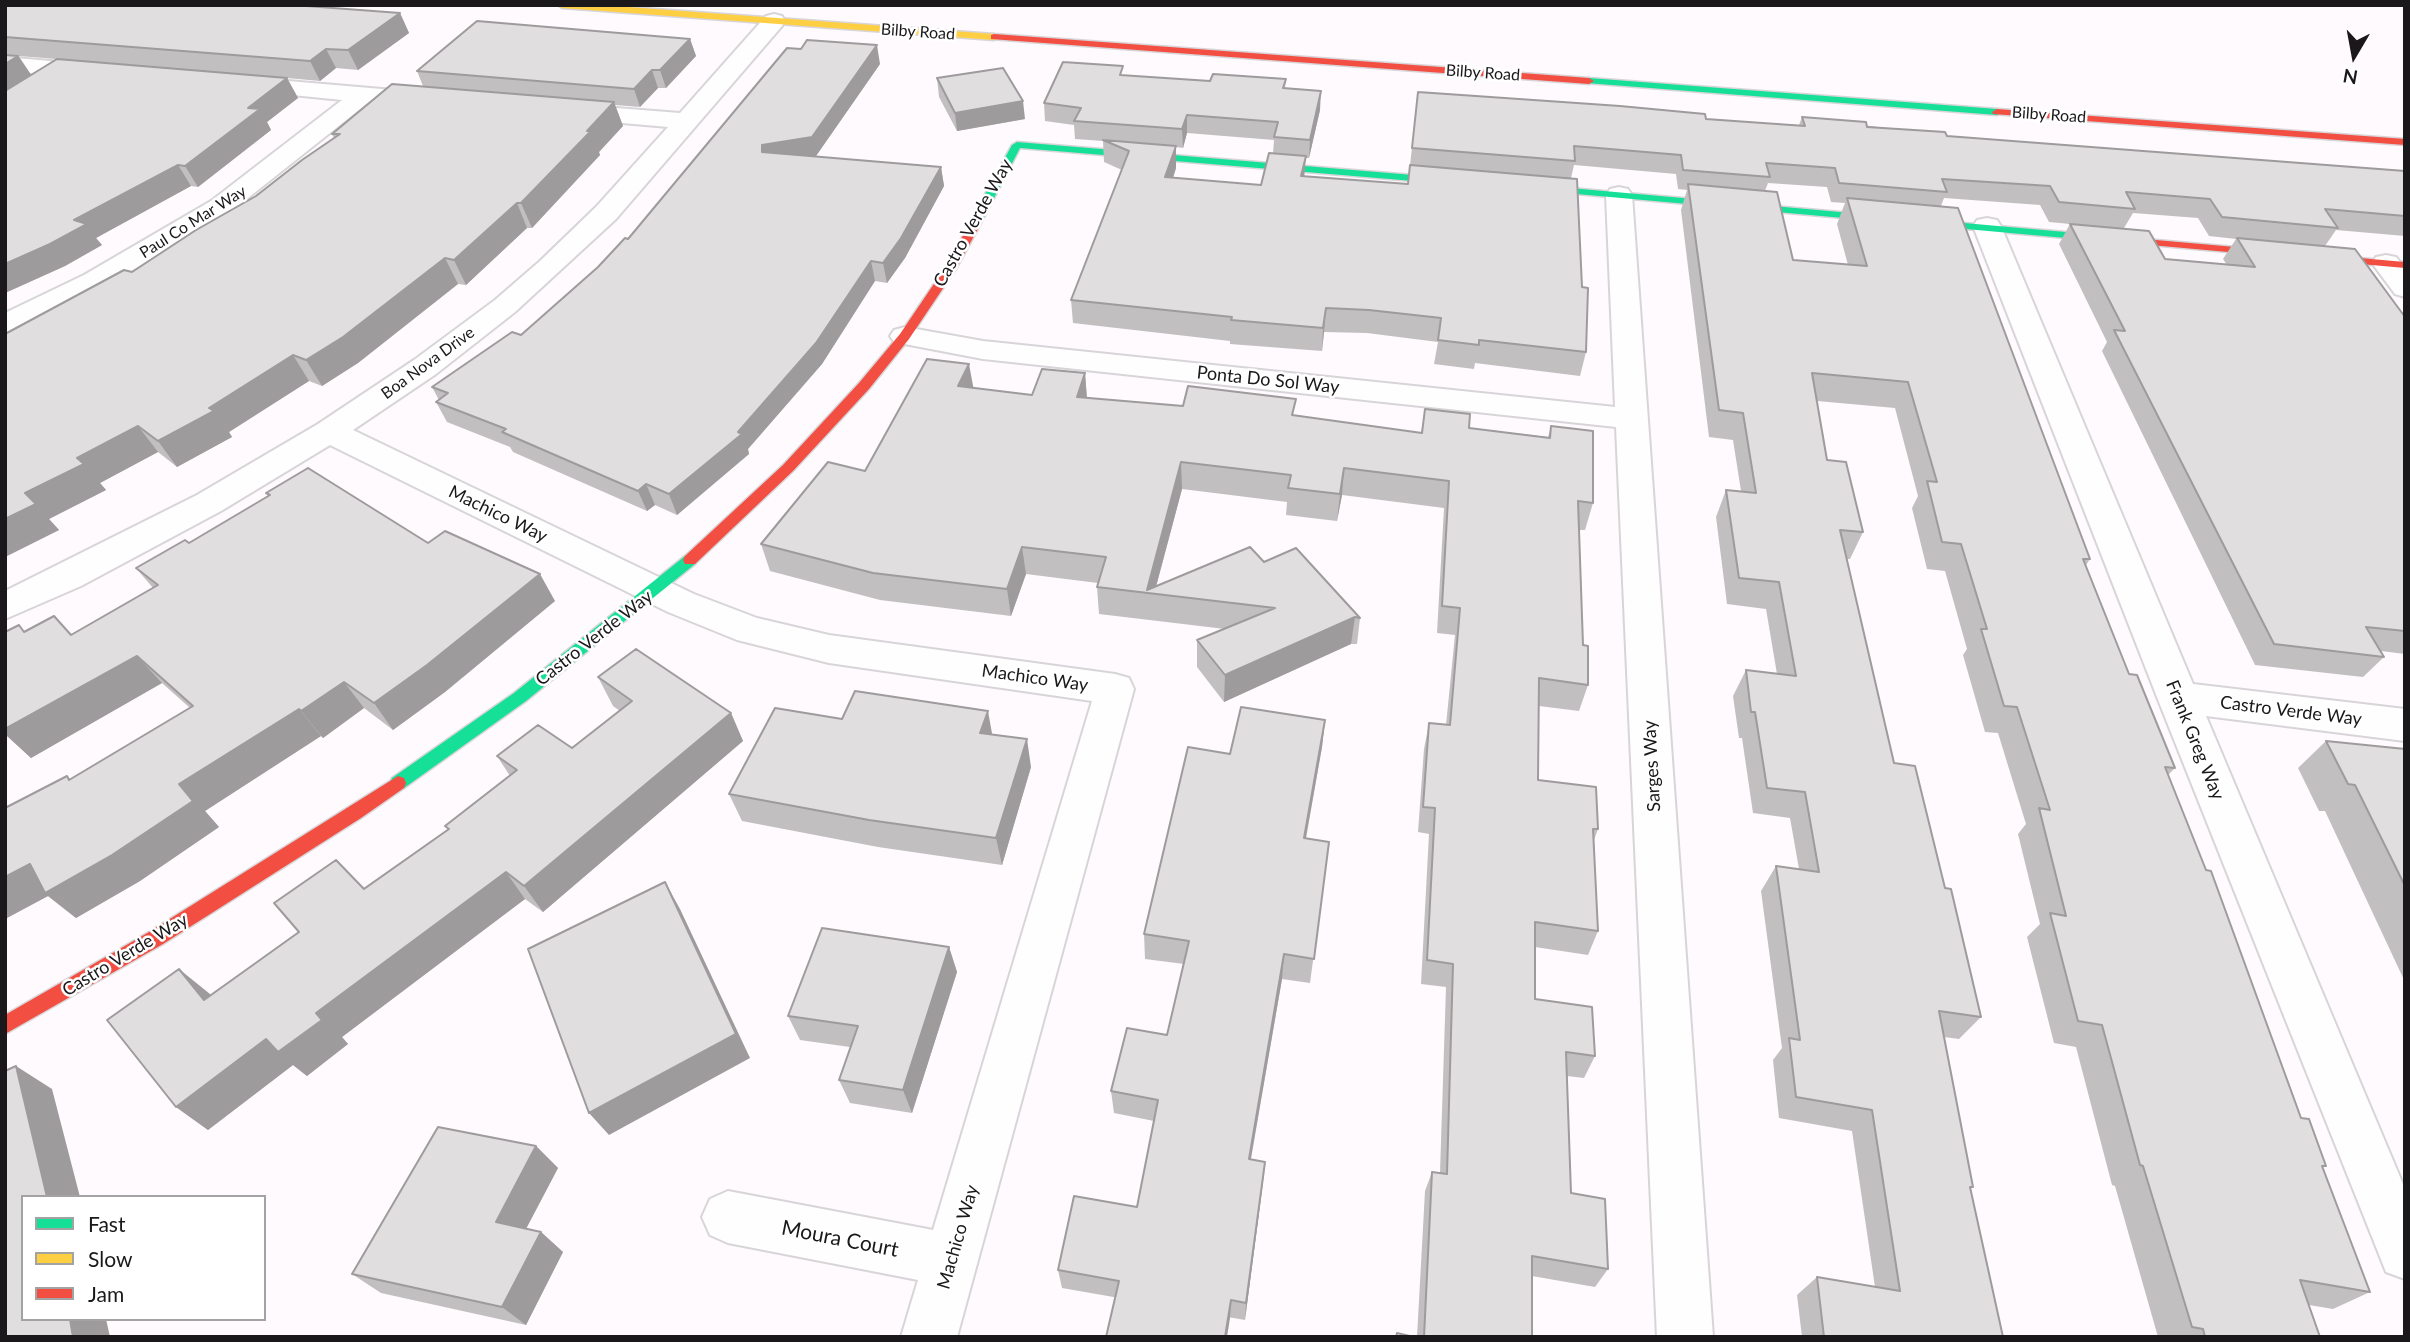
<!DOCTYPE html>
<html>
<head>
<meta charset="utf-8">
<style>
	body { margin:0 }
	#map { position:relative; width:2410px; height:1342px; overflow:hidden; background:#fefafe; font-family:Lato,sans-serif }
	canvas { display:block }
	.frame { position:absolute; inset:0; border:7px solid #1a181a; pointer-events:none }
	.legend { position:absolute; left:21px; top:1195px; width:245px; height:126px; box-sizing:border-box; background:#fff; border:2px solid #a3a3a3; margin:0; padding:9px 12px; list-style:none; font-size:21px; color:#1a181a }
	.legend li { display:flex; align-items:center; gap:14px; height:35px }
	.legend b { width:35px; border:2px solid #a3a3a3 }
	.north { position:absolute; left:2319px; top:21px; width:70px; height:70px; -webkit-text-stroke:5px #fff; paint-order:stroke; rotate:190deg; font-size:19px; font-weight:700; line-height:28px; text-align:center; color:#1a181a }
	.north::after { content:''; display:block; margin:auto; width:24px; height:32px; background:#1a181a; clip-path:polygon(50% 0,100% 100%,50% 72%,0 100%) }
</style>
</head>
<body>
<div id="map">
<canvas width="2410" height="1342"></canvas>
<div class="frame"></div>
<ul class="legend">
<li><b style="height:9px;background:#16e098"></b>Fast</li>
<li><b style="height:9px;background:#ffcf43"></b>Slow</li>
<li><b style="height:9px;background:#f24e42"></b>Jam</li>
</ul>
<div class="north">N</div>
</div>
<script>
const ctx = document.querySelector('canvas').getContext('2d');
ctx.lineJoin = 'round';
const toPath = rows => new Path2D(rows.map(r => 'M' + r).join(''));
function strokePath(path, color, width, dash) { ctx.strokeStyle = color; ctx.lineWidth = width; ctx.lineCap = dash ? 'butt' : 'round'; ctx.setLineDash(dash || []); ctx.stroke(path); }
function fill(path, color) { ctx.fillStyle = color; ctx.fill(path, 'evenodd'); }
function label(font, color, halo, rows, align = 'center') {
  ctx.font = font + ' Lato,sans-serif'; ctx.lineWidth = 5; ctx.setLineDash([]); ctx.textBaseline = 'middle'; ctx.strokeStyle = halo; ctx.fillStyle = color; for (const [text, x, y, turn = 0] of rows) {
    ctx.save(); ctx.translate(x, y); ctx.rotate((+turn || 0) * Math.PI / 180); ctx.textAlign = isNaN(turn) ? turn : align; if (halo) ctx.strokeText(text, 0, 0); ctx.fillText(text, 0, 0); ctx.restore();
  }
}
const street = toPath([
	[774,14,782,16,785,21,782,26,616,219,515,312,436,374,353,430,694,594,757,618,829,635,1115,674,1129,678,1134,689,957,1337,901,1337,918,1280,728,1243,710,1235,702,1217,710,1199,728,1191,933,1230,1092,701,829,663,737,640,668,612,330,445,221,511,81,586,5,619,5,591,197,495,318,424,414,360,495,300,540,261,596,207,668,127,565,118,556,116,553,111,556,106,565,104,680,113,766,16,774,14],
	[5,57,94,65,102,67,106,72,102,77,94,79,5,71,5,57],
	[241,77,429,93,438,95,441,100,438,105,429,107,369,102,229,213,104,287,5,334,5,313,84,275,211,201,342,100,233,89,229,84,233,79,241,77],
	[1619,187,1628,189,1632,195,1713,1337,1657,1337,1616,427,983,359,894,342,890,336,894,330,905,327,983,341,1615,407,1606,195,1610,189,1619,187],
	[1987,218,1997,220,2001,226,2193,684,2405,709,2405,741,2206,716,2405,1189,2405,1279,2386,1272,2157,697,1973,226,1977,220,1987,218],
	[2386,255,2396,257,2405,268,2405,297,2395,294,2372,263,2376,257,2386,255]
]);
const fast = toPath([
	[1589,78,1997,109,2002,112,1997,115,1586,83,1586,79,1589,78],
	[1017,142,1461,179,1466,182,1461,185,1020,148,980,225,970,227,968,225,1012,145,1017,142],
	[1525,184,2088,234,2094,237,2088,240,1521,189,1521,185,1525,184],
	[690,555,697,560,695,564,526,701,404,788,398,790,392,788,390,783,392,778,514,693,685,556,690,555]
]);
const slow = toPath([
	[558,5,601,5,994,34,999,37,994,40,562,8,558,5]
]);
const jam = toPath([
	[994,34,1589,78,1594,81,1589,84,991,39,991,35,994,34],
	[1997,109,2405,139,2405,145,1993,114,1992,112,1997,109],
	[970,223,980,225,956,269,909,339,869,389,793,471,695,564,685,564,683,560,685,556,783,465,859,383,900,334,944,269,970,223],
	[2088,234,2405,262,2405,268,2084,239,2082,237,2088,234],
	[398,776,404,778,406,783,404,788,361,818,163,944,5,1034,5,1015,149,932,398,776]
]);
strokePath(street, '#d8d5d8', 4);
strokePath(fast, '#d8d5d8', 3);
strokePath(slow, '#d8d5d8', 3);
strokePath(jam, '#d8d5d8', 3);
fill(street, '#fffeff');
fill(fast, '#16e098');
fill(slow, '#ffcf43');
fill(jam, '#f24e42');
fill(toPath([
	[5,5,400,13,409,33,358,70,336,68,320,81,287,78,298,98,267,122,271,130,198,187,191,186,96,238,102,245,65,266,5,293],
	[19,56,56,59,31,75],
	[690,39,696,56,666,88,658,88,640,107,615,105,623,126,599,152,600,155,532,228,527,228,466,285,458,284,358,363,322,386,309,381,229,432,232,437,177,467,158,452,100,483,106,490,49,519,59,530,5,557,5,334,132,272,256,196,334,138,332,134,423,86,417,71],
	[880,64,816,156,813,157,941,167,944,186,905,258,887,283,875,281,822,364,748,449,749,454,677,515,655,505,647,511,513,452,510,447,447,422,436,402,439,400,432,387,521,335,598,267,628,239],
	[1124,75,1210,81,1286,79,1285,88,1320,110,1309,158,1305,158,1304,176,1408,184,1418,92,1706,119,1799,125,1802,117,1947,136,2405,171,2405,236,2336,230,2325,246,2405,317,2405,654,2381,651,2384,657,2363,677,2255,665,2102,351,2107,342,2059,244,2070,224,2049,222,2040,205,1944,198,1941,206,2090,559,2086,565,2129,674,2175,768,2168,775,2301,1118,2326,1166,2322,1168,2370,1292,2333,1309,2309,1305,2320,1337,2158,1337,2115,1186,2112,1185,2076,1047,2054,1043,2027,937,2040,924,2018,834,2026,824,1998,733,1985,732,1963,655,1967,649,1945,571,1927,569,1912,508,1918,496,1895,408,1817,401,1827,460,1863,532,1850,559,1847,559,1894,763,1945,888,1981,1017,1959,1039,1944,1037,1973,1187,1970,1189,2003,1337,1802,1337,1797,1295,1817,1277,1875,1287,1852,1131,1779,1118,1773,1060,1782,1048,1761,891,1776,866,1799,869,1790,818,1753,813,1742,738,1739,738,1733,696,1746,670,1777,674,1766,609,1727,604,1716,517,1726,490,1741,491,1733,440,1709,437,1681,210,1687,190,1678,189,1676,174,1574,165,1571,178,1586,352,1580,376,1475,363,1474,369,1434,364,1438,342,1367,333,1324,332,1322,351,1230,344,1230,341,1073,323,1071,300,1122,170,1104,162,1103,141,1075,139,1074,125,1045,121,1044,103],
	[1187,133,1274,140,1273,154,1261,185,1173,178,1176,168,1176,147,1183,148],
	[1768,183,1827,187,1831,202,1845,203,1837,224,1848,265,1793,260,1765,191],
	[2133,213,2198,218,2209,236,2236,239,2223,259,2227,265,2165,259,2124,228],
	[937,78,1025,119,957,131,939,97],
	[1085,373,1087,398,1295,416,1421,433,1425,409,1469,428,1548,437,1551,426,1593,503,1585,530,1579,530,1583,645,1588,685,1579,711,1539,706,1538,780,1598,829,1594,840,1598,931,1588,955,1535,947,1535,999,1595,1056,1584,1078,1567,1076,1571,1193,1608,1269,1595,1287,1532,1276,1532,1337,1417,1337,1425,1191,1432,1172,1440,1173,1446,987,1421,984,1429,834,1418,832,1424,749,1429,723,1446,725,1455,635,1437,633,1444,508,1342,495,1337,521,1286,515,1287,502,1182,489,1156,587,1264,562,1360,618,1357,644,1351,644,1224,702,1197,667,1197,640,1225,629,1099,614,1097,587,1098,583,1026,574,1011,616,880,600,770,571,761,544,865,471,973,388,1032,395],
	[266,493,428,543,555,601,445,692,393,730,364,708,323,738,321,736,205,811,219,827,140,881,76,918,48,896,5,919,5,808,71,779,190,708,162,683,31,758,6,735,5,736,5,632,25,631,72,635,153,588,136,568,189,543,268,496],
	[598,677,731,713,743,741,543,912,525,899,342,1037,348,1044,307,1076,293,1065,208,1130,176,1107,210,995,448,829,445,826,510,776,497,756,572,748,620,711,613,706],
	[842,719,992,735,1031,767,1002,865,878,847,742,821,729,794],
	[1325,720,1322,747,1306,839,1329,842,1310,983,1282,979,1251,1159,1263,1182,1245,1320,1062,1288,1058,1270,1137,1207,1154,1121,1114,1113,1111,1091,1167,1035,1184,964,1145,959,1144,934,1230,754],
	[2326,741,2405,749,2405,982,2325,811,2319,811,2298,768],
	[949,947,957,972,912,1113,850,1103,839,1080,850,1047,800,1040,788,1016],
	[536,1146,558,1168,526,1229,541,1232,563,1252,526,1325,381,1293,352,1274]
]), '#c2bfc1');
fill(toPath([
	[400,13,409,33,358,70,348,50],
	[690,39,696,56,666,88,660,70],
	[877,45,880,64,816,156,767,165,762,152,762,145],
	[326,49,336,68,320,81,310,61],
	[18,56,32,76,5,92,5,64],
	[652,70,658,88,640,107,634,89],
	[287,78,298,98,267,122,271,130,198,187,185,166,248,108],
	[1321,91,1320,110,1309,158,1310,140],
	[1023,101,1025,119,957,131,955,113],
	[614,102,623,126,599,152,600,155,532,228,521,203],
	[1187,115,1187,133,1183,148,1182,129],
	[1176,146,1176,168,1166,199,1165,177],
	[1306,156,1304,179,1301,176],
	[178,165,191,186,96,238,102,245,65,266,5,293,5,264,74,220],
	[941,167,944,186,905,258,887,283,883,263],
	[517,203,527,228,466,285,454,260],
	[445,258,458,284,358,363,322,386,306,360],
	[871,261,875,281,822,364,748,449,749,454,677,515,669,494,738,432],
	[1326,308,1324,332,1322,351,1323,328],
	[293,355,309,381,229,432,232,437,177,467,158,441],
	[969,364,974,391,958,386],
	[1085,373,1087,400,1077,397],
	[138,426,158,452,100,483,106,490,49,519,59,530,5,557,5,519,25,493,77,458],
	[1181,462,1182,489,1154,594,1147,590],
	[1344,468,1342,495,1337,521,1340,494],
	[646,484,655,505,647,511,638,491],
	[1022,547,1026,574,1011,616,1007,589],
	[540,574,555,601,445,692,393,730,374,703],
	[1355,617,1351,644,1224,702,1225,675],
	[137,656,162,683,31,758,6,735,5,736,5,727],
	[344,682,364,708,323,738,301,711],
	[299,709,321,736,205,811,219,827,140,881,76,918,48,896,5,919,5,877,179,784],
	[988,711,993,739,980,733],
	[731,713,743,741,543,912,524,886],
	[1325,720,1322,747,1301,864,1304,838],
	[1027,739,1031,767,1002,865,996,838],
	[506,872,525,899,342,1037,348,1044,307,1076,293,1065,208,1130,176,1107,266,1039,316,1013],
	[665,882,680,909,750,1058,609,1135,589,1113],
	[949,947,957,972,912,1113,903,1090],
	[1284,954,1282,979,1247,1180,1249,1159],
	[179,969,210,994,234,1024,204,1000],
	[16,1066,52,1089,80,1197,47,1197],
	[536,1146,558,1168,519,1242,496,1222],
	[1265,1162,1263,1182,1245,1320,1246,1303],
	[541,1232,563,1252,526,1325,502,1307],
	[1231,1300,1230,1318,1227,1337,1225,1337],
	[70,1319,106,1319,110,1337,73,1337]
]), '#9e9b9d');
const building = toPath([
	[5,5,293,5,400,13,348,50,326,49,310,61,5,37,5,5],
	[477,21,690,39,660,70,652,70,634,89,417,71,477,21],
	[807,40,877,45,812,137,762,145,762,152,941,167,901,238,883,263,871,261,816,343,738,432,742,434,669,494,646,484,638,491,502,432,506,429,436,402,448,393,432,387,512,332,521,335,598,267,625,238,628,239,787,48,801,49,807,40],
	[5,55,18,56,5,64,5,55],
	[57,59,287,78,248,108,260,109,185,166,178,165,74,220,87,224,50,244,5,264,5,91,57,59],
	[1063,62,1123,66,1120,75,1210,81,1213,74,1286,79,1283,88,1321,91,1310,140,1274,137,1278,122,1187,115,1182,129,1074,121,1081,108,1044,103,1063,62],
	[1003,68,1023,101,955,113,937,78,1003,68],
	[392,84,614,102,587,131,591,131,521,203,517,203,454,260,445,258,343,337,306,360,293,355,209,408,214,411,158,441,138,426,77,458,84,464,25,493,36,504,5,519,5,334,124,270,132,272,196,230,256,196,302,160,340,134,332,134,392,84],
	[1418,92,1620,106,1705,114,1706,119,1805,126,1802,117,1866,122,1867,127,1945,132,1947,136,2405,171,2405,216,2325,209,2338,228,2222,217,2210,199,2126,192,2135,209,2059,202,2050,186,1942,179,1947,192,1839,183,1835,168,1766,163,1770,177,1683,170,1681,155,1574,146,1575,161,1412,148,1418,92],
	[1103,140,1176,146,1165,177,1261,185,1269,153,1306,156,1301,176,1408,184,1410,165,1577,179,1582,287,1588,288,1586,352,1479,340,1479,345,1438,340,1441,318,1369,310,1326,308,1323,328,1231,320,1232,317,1071,300,1129,151,1103,140],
	[1688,184,1777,192,1793,260,1867,266,1847,198,1958,208,2090,559,2083,559,2129,674,2137,675,2175,768,2165,767,2206,870,2211,871,2301,1118,2309,1119,2326,1166,2322,1166,2370,1292,2300,1280,2320,1337,2205,1337,2203,1329,2192,1327,2143,1166,2140,1165,2102,1025,2078,1021,2050,913,2066,916,2039,808,2050,810,2017,707,2004,706,1981,629,1987,629,1961,544,1942,542,1927,481,1937,482,1908,382,1812,373,1827,460,1846,462,1863,532,1840,530,1894,763,1915,766,1945,888,1951,889,1981,1017,1939,1011,1973,1187,1970,1187,2003,1337,1824,1337,1817,1277,1900,1291,1872,1110,1796,1097,1789,1038,1800,1040,1776,866,1819,872,1805,792,1767,788,1755,712,1751,712,1746,670,1796,676,1779,582,1739,578,1726,490,1756,493,1743,413,1719,410,1688,184],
	[2070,224,2149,231,2165,259,2255,267,2237,238,2355,249,2405,317,2405,631,2366,627,2384,657,2274,644,2114,330,2125,331,2070,224],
	[927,359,969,364,958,386,1032,395,1042,369,1085,373,1077,397,1183,406,1188,386,1296,399,1292,415,1422,433,1425,409,1470,414,1469,428,1550,438,1551,426,1593,431,1593,503,1578,501,1583,645,1588,646,1588,685,1539,678,1538,780,1596,787,1598,829,1593,829,1598,931,1535,922,1535,999,1592,1007,1595,1056,1566,1052,1571,1193,1605,1199,1608,1269,1532,1256,1532,1337,1424,1337,1432,1172,1447,1174,1453,964,1427,960,1435,808,1423,807,1429,723,1450,725,1460,608,1442,606,1449,481,1344,468,1340,494,1288,488,1291,475,1181,462,1147,590,1250,547,1264,562,1296,548,1360,618,1355,617,1225,675,1197,640,1275,608,1097,587,1106,557,1022,547,1007,589,873,573,761,544,828,462,865,471,927,359],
	[308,468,428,543,445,531,540,574,427,665,374,703,344,682,301,711,299,709,179,784,193,801,112,855,45,893,30,864,5,877,5,808,67,776,69,780,193,706,137,656,5,729,5,632,19,625,24,632,54,616,71,635,158,585,136,568,185,540,189,543,270,495,266,493,308,468],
	[636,649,731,713,524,886,506,872,316,1013,322,1020,278,1052,266,1039,176,1107,107,1020,179,969,204,1000,299,932,274,903,336,860,364,889,449,829,445,826,517,770,497,756,538,725,572,748,632,701,598,677,636,649],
	[855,691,988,711,980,733,1027,739,996,838,869,820,729,794,775,708,842,719,855,691],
	[1241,707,1325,720,1304,838,1329,842,1314,959,1284,954,1249,1159,1265,1162,1246,1303,1231,1300,1225,1337,1106,1337,1119,1281,1058,1270,1074,1196,1137,1207,1158,1100,1111,1091,1127,1028,1167,1035,1189,941,1144,934,1188,747,1230,754,1241,707],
	[2326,741,2405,749,2405,886,2355,785,2348,784,2326,741],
	[665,882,736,1034,589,1113,528,949,665,882],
	[822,928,949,947,903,1090,839,1080,858,1026,788,1016,822,928],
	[16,1066,47,1197,23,1197,23,1319,70,1319,73,1337,5,1337,5,1071,16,1066],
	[438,1127,536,1146,496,1222,541,1232,502,1307,352,1274,438,1127],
	[1397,1333,1414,1337,1396,1337,1397,1333]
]);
fill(building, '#e1dee0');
strokePath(building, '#9e9b9d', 2);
label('16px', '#1a181a', '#fff', [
	["Bilby Road",918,32,4],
	["Bilby Road",1483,73,4],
	["Bilby Road",2049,115,4],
	["Paul Co Mar Way",193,222,-32],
	["Boa Nova Drive",428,363,-36]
]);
label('18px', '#1a181a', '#fff', [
	["Castro Verde Way",973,223,-61],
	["Ponta Do Sol Way",1268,380,6],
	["Machico Way",498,514,26],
	["Castro Verde Way",594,638,-38],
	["Machico Way",1035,678,8],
	["Castro Verde Way",2291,711,7],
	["Frank Greg Way",2195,740,68],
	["Sarges Way",1652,766,-93],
	["Castro Verde Way",125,955,-31],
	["Machico Way",958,1237,-74]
]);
label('21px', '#1a181a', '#fff', [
	["Moura Court",840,1239,11]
]);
</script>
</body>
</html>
